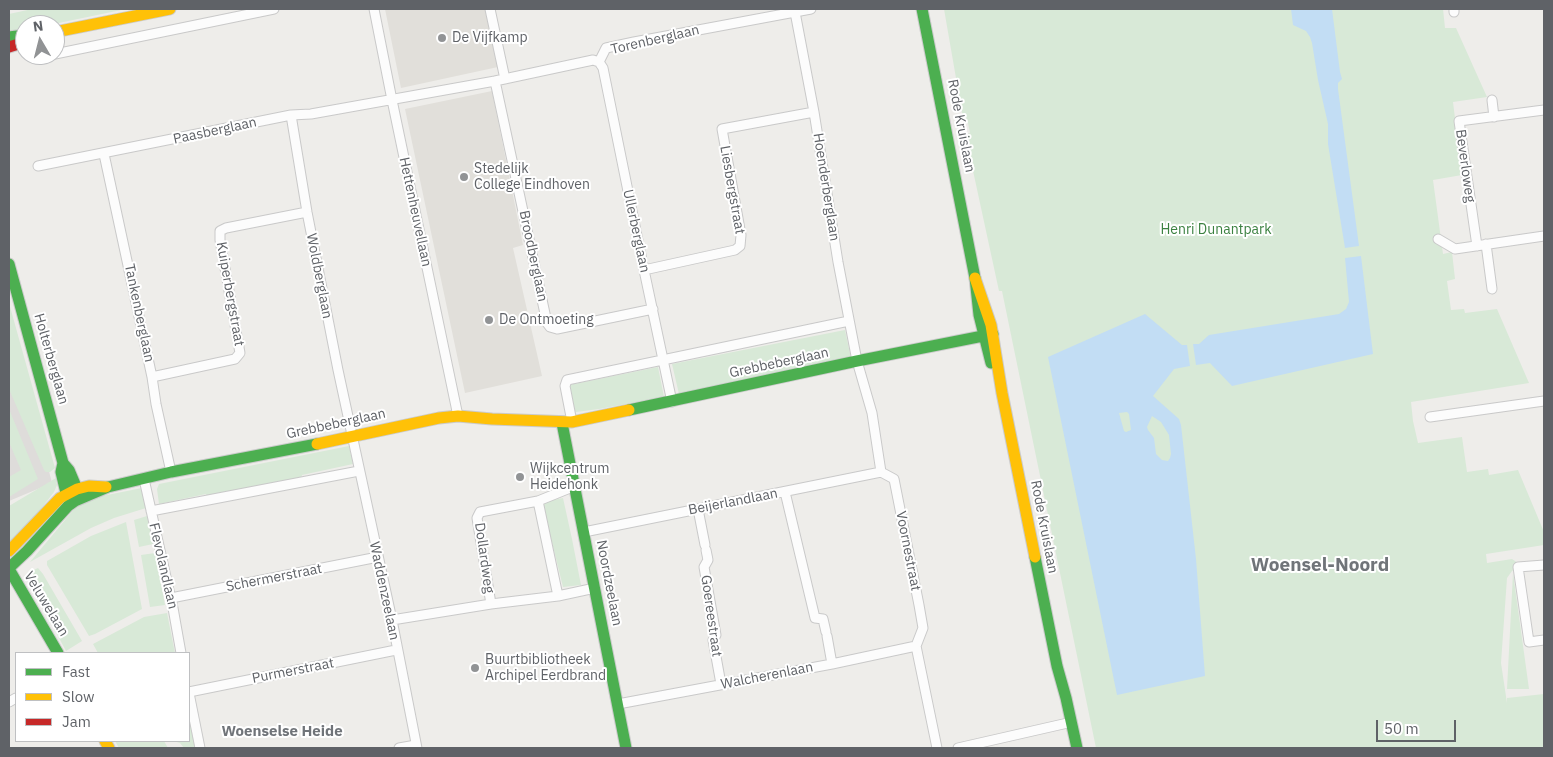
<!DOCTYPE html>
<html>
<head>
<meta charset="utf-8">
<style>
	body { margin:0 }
	#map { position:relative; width:1553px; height:757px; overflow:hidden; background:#eeedea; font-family:"IBM Plex Sans",sans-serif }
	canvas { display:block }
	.frame { position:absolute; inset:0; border:10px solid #5f6267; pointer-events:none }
	.legend { position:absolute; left:15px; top:652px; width:175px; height:90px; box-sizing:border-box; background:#fff; border:1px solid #bfc0c2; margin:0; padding:6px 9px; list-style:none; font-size:15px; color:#5f6267 }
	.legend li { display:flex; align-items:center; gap:10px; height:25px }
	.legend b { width:25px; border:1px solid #bfc0c2 }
	.north { position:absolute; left:15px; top:15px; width:50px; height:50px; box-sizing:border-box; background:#fff; border:1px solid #bfc0c2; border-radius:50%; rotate:352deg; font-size:14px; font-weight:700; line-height:20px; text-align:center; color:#5f6267 }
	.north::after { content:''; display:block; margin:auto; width:18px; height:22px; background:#919395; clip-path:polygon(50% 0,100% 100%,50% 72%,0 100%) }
	.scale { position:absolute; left:1376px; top:720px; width:80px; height:22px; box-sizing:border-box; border:2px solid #5f6267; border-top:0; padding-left:6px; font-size:15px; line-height:18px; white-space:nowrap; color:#5f6267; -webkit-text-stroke:4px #fff; paint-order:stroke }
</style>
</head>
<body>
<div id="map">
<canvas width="1553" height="757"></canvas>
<div class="frame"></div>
<ul class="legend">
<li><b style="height:6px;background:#4caf50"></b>Fast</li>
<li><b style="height:6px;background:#ffc107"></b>Slow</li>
<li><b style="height:6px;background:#c62828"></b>Jam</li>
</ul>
<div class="north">N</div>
<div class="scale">50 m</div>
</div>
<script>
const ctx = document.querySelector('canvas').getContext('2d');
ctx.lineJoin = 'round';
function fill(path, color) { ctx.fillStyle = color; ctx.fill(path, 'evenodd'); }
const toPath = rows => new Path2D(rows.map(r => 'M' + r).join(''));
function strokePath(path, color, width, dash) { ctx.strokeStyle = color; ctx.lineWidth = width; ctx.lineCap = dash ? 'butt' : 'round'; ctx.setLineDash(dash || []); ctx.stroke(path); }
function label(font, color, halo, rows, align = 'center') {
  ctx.font = font + ' "IBM Plex Sans",sans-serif'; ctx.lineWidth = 4; ctx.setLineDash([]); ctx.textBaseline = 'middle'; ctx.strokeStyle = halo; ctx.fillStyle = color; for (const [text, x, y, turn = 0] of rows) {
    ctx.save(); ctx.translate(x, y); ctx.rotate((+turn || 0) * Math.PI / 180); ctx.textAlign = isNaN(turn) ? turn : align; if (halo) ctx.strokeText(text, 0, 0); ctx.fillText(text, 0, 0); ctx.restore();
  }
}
fill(toPath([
	[9,314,52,483,9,501]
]), '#dedcda');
fill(toPath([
	[385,9,487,9,498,67,401,88],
	[492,91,523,245,513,248,542,376,465,393,405,109]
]), '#e1dfda');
fill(toPath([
	[32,9,126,9,49,25,25,25,25,30,9,34,9,14],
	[944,9,1443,9,1445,28,1456,28,1487,97,1453,102,1462,175,1433,180,1443,254,1452,252,1455,279,1447,281,1451,310,1464,309,1465,313,1497,309,1529,383,1411,402,1413,421,1418,443,1462,437,1467,472,1488,469,1489,475,1518,470,1544,532,1544,545,1486,554,1487,563,1512,559,1521,565,1512,571,1507,578,1501,663,1507,703,1507,698,1544,694,1544,748,1096,748,1002,291,999,291,967,143,966,134,970,133,968,123,964,124],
	[9,303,55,468,50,472,46,472,44,470,9,389],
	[845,330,851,358,679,394,672,364],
	[658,367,664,397,599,409,576,412,574,410,569,385],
	[9,409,38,479,9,497,9,477,21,470,9,442],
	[349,446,353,464,302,475,301,480,207,499,206,494,159,504,157,489,159,484],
	[56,478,57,485,54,492,19,537,9,546,9,506],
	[142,488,146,508,114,518,91,528,30,562,75,508,83,502,102,496],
	[563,498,572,539,581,585,563,587,542,502],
	[147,516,153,544,139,547,134,520],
	[126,522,142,609,95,634,89,636,47,565,47,561,91,536],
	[155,553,165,605,150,607,141,555],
	[38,568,43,574,82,641,66,651,33,589,27,575,27,573],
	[1513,573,1529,689,1507,689],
	[167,613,175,653,98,653,93,644,144,617],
	[189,717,195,748,184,748,180,743,173,741,189,741],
	[115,741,164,741,168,748,119,748]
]), '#d8e9d7');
fill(toPath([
	[1291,9,1332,9,1340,72,1342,79,1338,83,1338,89,1359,246,1345,248,1328,144,1328,124,1318,80,1312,43,1310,37,1306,31,1293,25],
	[1361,256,1373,354,1232,386,1210,363,1196,365,1193,344,1199,344,1209,335,1339,314,1346,309,1349,302,1345,258],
	[1145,314,1182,345,1187,345,1190,366,1174,369,1153,396,1179,419,1181,425,1196,559,1205,676,1117,695,1048,357],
	[1127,412,1129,414,1131,430,1126,432,1124,431,1119,413],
	[1152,416,1161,422,1169,435,1171,454,1170,458,1168,461,1162,460,1156,454,1154,438,1148,430,1147,427]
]), '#c2ddf4');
const street = toPath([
	[374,9,392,100,458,416],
	[490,9,505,79],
	[1454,9,1454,12],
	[795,12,814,112,838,262,857,361,872,413,881,472,894,479,919,605,923,628,916,646,937,748],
	[55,54,274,9],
	[599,62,603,68,644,270,672,402],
	[495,81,547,323,550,327,557,329,653,309],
	[1492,100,1494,117],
	[291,115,307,212,338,370,392,620,417,748],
	[104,154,152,377,156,404,171,472],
	[38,166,291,115,311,114,495,81,593,60,599,62,606,48,634,42,811,9],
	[1438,239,1455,249,1544,236],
	[1486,244,1492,289],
	[1477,246,1459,121,1544,110],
	[644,270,735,250,740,246,741,235,722,129,814,112],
	[152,377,235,359,240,353,220,240,220,231,226,228,307,212],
	[1430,417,1544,401],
	[572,422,565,386,567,380,849,321],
	[144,479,173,608,181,653],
	[785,492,815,618,823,619,826,632],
	[538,501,558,596],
	[698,509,705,545],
	[151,511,359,471],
	[584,532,881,472],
	[706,550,708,560,704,567,716,635,713,640,721,684],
	[1544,565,1518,567,1529,642,1544,640],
	[171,598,378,557],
	[491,604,477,518,480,512,538,501,575,486],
	[392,620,491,604,558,596,595,588],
	[827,636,832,664],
	[189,692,396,650],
	[189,693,200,748],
	[9,702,16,698],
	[618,704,832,664,916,646],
	[399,748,416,745],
	[958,748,1072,722]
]);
const fast = toPath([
	[922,9,975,278,979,315,991,363],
	[9,37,25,35],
	[9,264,63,463,69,470,77,489,75,501],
	[629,410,857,361,993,334],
	[562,423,626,748],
	[63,463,61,472,66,493,72,499],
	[1035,557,1057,666,1066,698,1077,748],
	[9,568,27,551,68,506,75,501,108,487,171,472,317,444],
	[9,569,58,653]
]);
const slow = toPath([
	[55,32,170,9],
	[975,278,991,325,1002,393,1035,557],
	[317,444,439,418,458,416,492,419,572,422,629,410],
	[9,551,60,498,77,489,89,486,106,487],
	[105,741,109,748]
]);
const jam = toPath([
	[9,47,25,42]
]);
strokePath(street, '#c9c9c9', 11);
strokePath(fast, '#cbcbcb', 13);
strokePath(slow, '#cbcbcb', 13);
strokePath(jam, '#cbcbcb', 13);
strokePath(street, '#fcfcfc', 9);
strokePath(fast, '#4caf50', 11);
strokePath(slow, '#ffc107', 11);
strokePath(jam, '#c62828', 11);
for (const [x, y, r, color] of [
	[442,38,5,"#919395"],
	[464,177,5,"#919395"],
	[489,320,5,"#919395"],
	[520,477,5,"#919395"],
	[475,668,5,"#919395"]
]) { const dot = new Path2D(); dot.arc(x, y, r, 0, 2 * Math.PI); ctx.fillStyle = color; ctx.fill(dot); strokePath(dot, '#fff', 2); }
label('14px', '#5f6267', '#fff', [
	["De Vijfkamp",452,38],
	["Stedelijk",474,169],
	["College Eindhoven",474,185],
	["De Ontmoeting",499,320],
	["Wijkcentrum",530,469],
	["Heidehonk",530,485],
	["Buurtbibliotheek",485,660],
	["Archipel Eerdbrand",485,676]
], 'left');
label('14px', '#5f6267', '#fff', [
	["Torenberglaan",655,40,-13],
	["Rode Kruislaan",961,126,79],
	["Paasberglaan",215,131,-12],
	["Beverloweg",1465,166,82],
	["Hoenderberglaan",826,187,81],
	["Liesbergstraat",732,190,80],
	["Hettenheuvellaan",415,212,78],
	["Ullerberglaan",636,231,78],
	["Broodberglaan",533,256,78],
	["Woldberglaan",319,276,79],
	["Kuiperbergstraat",230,294,80],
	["Tankenberglaan",139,313,78],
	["Holterberglaan",51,359,74],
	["Grebbeberglaan",779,363,-12],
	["Grebbeberglaan",336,424,-12],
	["Beijerlandlaan",733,502,-11],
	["Rode Kruislaan",1044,527,79],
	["Voornestraat",908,551,79],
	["Dollardweg",484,558,82],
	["Flevolandlaan",163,566,77],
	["Schermerstraat",274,578,-11],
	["Noordzeelaan",609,583,79],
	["Waddenzeelaan",384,591,78],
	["Veluwelaan",46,604,59],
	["Goereestraat",711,616,82],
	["Purmerstraat",293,671,-11],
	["Walcherenlaan",767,676,-11]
]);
label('14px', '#3b8140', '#fff', [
	["Henri Dunantpark",1216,230]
]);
label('bold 15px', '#707479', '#fff', [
	["Woenselse Heide",282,732]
]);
label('bold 19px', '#707479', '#fff', [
	["Woensel-Noord",1320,566]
]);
</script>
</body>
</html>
